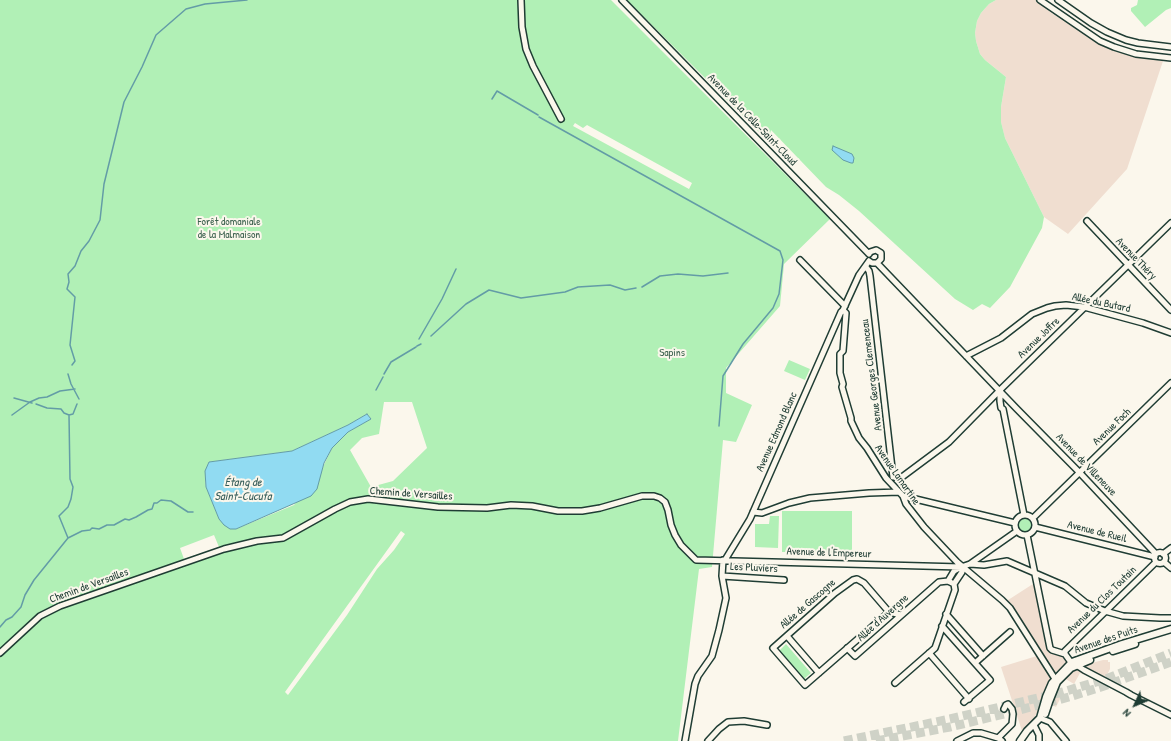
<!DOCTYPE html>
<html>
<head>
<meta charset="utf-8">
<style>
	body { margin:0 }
	#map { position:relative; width:1171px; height:741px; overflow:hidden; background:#fbf7ec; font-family:"Patrick Hand",sans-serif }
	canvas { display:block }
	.north { position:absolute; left:1115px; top:685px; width:40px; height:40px; -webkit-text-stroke:3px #fbf7ec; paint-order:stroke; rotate:226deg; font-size:11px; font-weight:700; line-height:16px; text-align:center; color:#1f3d34 }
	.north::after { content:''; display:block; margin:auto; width:14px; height:18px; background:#1f3d34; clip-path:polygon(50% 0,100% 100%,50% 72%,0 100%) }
</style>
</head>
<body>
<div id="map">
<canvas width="1171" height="741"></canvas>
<div class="north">N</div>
</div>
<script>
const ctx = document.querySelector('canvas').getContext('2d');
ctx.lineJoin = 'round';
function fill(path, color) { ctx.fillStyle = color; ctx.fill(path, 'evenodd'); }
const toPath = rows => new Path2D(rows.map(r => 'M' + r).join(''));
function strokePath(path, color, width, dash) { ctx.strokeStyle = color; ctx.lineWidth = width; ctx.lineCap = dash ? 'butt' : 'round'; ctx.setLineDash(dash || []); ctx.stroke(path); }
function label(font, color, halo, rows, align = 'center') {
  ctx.font = font + ' "Patrick Hand",sans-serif'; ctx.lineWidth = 4; ctx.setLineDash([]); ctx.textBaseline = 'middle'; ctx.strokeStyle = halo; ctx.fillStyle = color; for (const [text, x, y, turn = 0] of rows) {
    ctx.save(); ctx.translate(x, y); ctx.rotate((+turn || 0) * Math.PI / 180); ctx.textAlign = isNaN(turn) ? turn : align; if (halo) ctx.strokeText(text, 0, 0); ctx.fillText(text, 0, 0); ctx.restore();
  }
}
fill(toPath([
	[996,0,1037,0,1050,12,1095,41,1117,52,1163,61,1127,169,1068,234,1044,217,1005,138,1001,122,1001,107,1006,77,985,60,980,54,976,41,975,33,977,21,981,13,989,4],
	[1036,582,1050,648,1059,651,1070,661,1088,664,1103,660,1108,660,1108,662,1110,662,1110,669,1106,677,1088,670,1085,675,1080,673,1074,684,1064,678,1056,694,1061,697,1056,707,1041,700,1039,709,1032,722,1022,731,1001,667,1040,655,1005,602]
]), '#f0ded0');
fill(toPath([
	[0,0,611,0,830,219,784,264,780,306,726,368,726,393,752,405,736,442,723,440,712,567,699,569,678,741,0,741],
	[575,123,583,128,587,125,692,183,689,189,573,126],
	[384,402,412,402,427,448,393,481,371,487,350,450,362,438,379,434],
	[367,414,371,419,348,432,332,448,321,471,294,505,236,529,219,519,206,487,205,478,209,462,292,451,348,425],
	[401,531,405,534,394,550,377,569,347,615,288,695,285,692],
	[214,535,219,547,184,559,180,548],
	[627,0,996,0,989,4,981,13,977,21,975,33,976,41,980,54,985,60,1006,77,1001,107,1001,122,1005,138,1044,217,1042,228,1010,287,990,308,982,304,973,310,955,299,859,211,839,195,826,187,771,130,770,134,766,139],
	[1138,0,1171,0,1171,8,1166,10,1145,27,1131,11,1131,8,1137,5],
	[789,360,810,369,805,380,784,371],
	[782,511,852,511,852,553,782,552],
	[770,516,779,516,778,548,755,547,755,524,769,524],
	'1017 525a8 8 0 1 1 16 0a8 8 0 1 1-16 0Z',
	[786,644,811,673,805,678,807,681,805,681,778,652]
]), '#b1f0b6');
const water = toPath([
	[833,146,852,154,854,158,853,163,851,163,843,160,832,150,833,146],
	[367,414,371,419,348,432,332,448,324,463,317,489,311,496,236,529,230,529,224,525,219,519,206,487,205,471,209,462,292,451,348,425,367,414]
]);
fill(water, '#91dbf2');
strokePath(water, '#639ca6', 1);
strokePath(toPath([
	[492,99,497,91,538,115],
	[539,117,780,251,783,260,779,294,773,308,743,344,723,376,719,426],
	[642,287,660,276,678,274,703,276,728,273],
	[431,336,466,304,489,290,521,298,565,292,578,287,610,285,625,290,636,288],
	[419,339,442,299,456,269],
	[417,346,421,344],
	[72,365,75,361,70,345,75,297,67,289,69,282,68,274,75,266,81,251,89,241,100,220,104,184,124,102,142,67,156,35,186,9,205,4,247,0],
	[68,374,71,384,79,399],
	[384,374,391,362,416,347],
	[376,390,383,377],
	[14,398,32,403],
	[36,404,47,408,61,409,64,413,69,415],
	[12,415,30,402,39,398,47,397,60,391,75,389],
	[68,538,59,516,68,507,71,499,73,487,70,479,69,415,73,414,77,404],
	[0,627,6,620,12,617,21,607,25,595,34,580,68,538,82,531,90,530,92,528,99,529,107,525,114,525,125,519,129,520,136,517,148,510,152,509,154,503,157,503,161,500,171,501,188,512,193,512]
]), '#639ca6', 1.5);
strokePath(toPath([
	[844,741,950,719,1063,692,1106,679,1171,653],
	[876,741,950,727,1004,714,1069,697,1101,687,1171,662]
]), '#cfd2c7', 9, [9, 4.5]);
const minor = toPath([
	[521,0,522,27,526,49,533,66,561,119],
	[622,0,869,254],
	[1040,0,1100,41,1114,47,1136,54,1171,58],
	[1058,0,1091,23,1107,32,1126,40,1138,43,1171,47],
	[1087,221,1171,310],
	[869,254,870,252,876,250,881,253,881,259,877,263],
	[800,260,845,306],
	[869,261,872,263,877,263,1016,408,1080,473,1156,554],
	[866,267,869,271,870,276,893,477],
	[843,310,846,313,843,351,840,354,840,373,843,384,842,387,851,418,851,421,859,438,867,448,886,478,903,496,906,504,924,527,957,562,1002,600,1010,608,1057,682],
	[966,356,1001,338,1032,314,1047,308,1055,306,1066,305,1084,307,1143,323,1171,333],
	[1000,391,1000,401,1001,408,1003,409,1024,515],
	[893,477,902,477,949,442,1001,389,1171,223],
	[903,496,1015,523],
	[753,512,762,513,789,503,810,498,869,493,899,492],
	'1015 525a10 10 0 1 1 20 0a10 10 0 1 1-20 0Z',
	[1033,518,1171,383],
	[1035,527,1155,557],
	[1027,535,1050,648,1052,650,1065,654,1070,661,1084,670,1126,692,1131,695,1171,715],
	'1154.5 558a5.5 5.5 0 1 1 11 0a5.5 5.5 0 1 1-11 0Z',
	[1163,554,1171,548],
	[725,560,750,519,841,312,843,310,859,275,869,261],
	[1164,562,1171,568],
	[970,564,1017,531],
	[722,576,784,580],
	[948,581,954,571,961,567,970,564,984,565,1007,561,1065,586,1086,603,1105,611,1123,616,1160,618,1171,618],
	[889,612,805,685,773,648,835,593,853,580,857,579,864,583,889,612,901,615],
	[946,614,983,656],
	[942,626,990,680,964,702],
	[787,636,819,673],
	[847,648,855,656,939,582,948,581,954,584,962,572,961,567],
	[0,653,40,616,60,606,224,549,257,541,283,538,335,509,350,502,368,499,438,507,487,508,511,505,532,506,558,511,582,511,600,508,642,496,654,496,660,498,665,502,668,510,671,525,675,535,681,545,696,560,961,567],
	[929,653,969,699],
	[1065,654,1065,651,1156,562],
	[975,663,1010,632],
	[895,683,935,648,955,590,954,584],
	[1040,718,1050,722,1066,741],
	[1034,725,1039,735,1039,741],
	[998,738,1012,724,1013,714,1012,709,1008,704,1006,705,1004,709],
	[685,741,695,684,698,676,712,656,719,630,726,598,722,576,723,560],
	[708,741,719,729,728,722,744,721,767,725],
	[957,741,973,733,981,733,998,738,1002,741]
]);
const tertiary = toPath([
	[1113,651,1135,644],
	[1045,714,1049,702,1057,682,1071,668,1090,660],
	[1020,741,1027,731,1040,718,1046,697,1052,683,1072,662,1122,644,1171,629]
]);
strokePath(minor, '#1f3d34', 8);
strokePath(tertiary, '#1f3d34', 9);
strokePath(minor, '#fbf7ec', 5);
strokePath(tertiary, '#fbf7ec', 6);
label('11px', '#1f3d34', '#fbf7ec', [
	["Avenue de la Celle-Saint-Cloud",752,120,46],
	["Avenue Théry",1136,259,46],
	["Allée du Butard",1101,303,12],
	["Avenue Joffre",1039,338,-44],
	["Avenue Georges Clemenceau",872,375,-97],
	["Avenue Foch",1112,427,-44],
	["Avenue Edmond Blanc",777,432,-66],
	["Avenue de Villeneuve",1086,465,46],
	["Avenue Lamartine",897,475,55],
	["Chemin de Versailles",411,494,4],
	["Avenue de Rueil",1097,532,14],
	["Avenue de l'Empereur",829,553,2],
	["Les Pluviers",754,568,3],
	["Chemin de Versailles",89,586,-20],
	["Avenue du Clos Toutain",1102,600,-44],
	["Allée de Gascogne",808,604,-41],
	["Allée d'Auvergne",883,618,-42],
	["Avenue des Puits",1106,640,-19]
]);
label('11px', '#3c614e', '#fbf7ec', [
	["Forêt domaniale",229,222],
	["de la Malmaison",229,235],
	["Sapins",672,353]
]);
label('italic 12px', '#365d5a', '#fbf7ec', [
	["Étang de",243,483],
	["Saint-Cucufa",243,497]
]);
</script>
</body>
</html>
